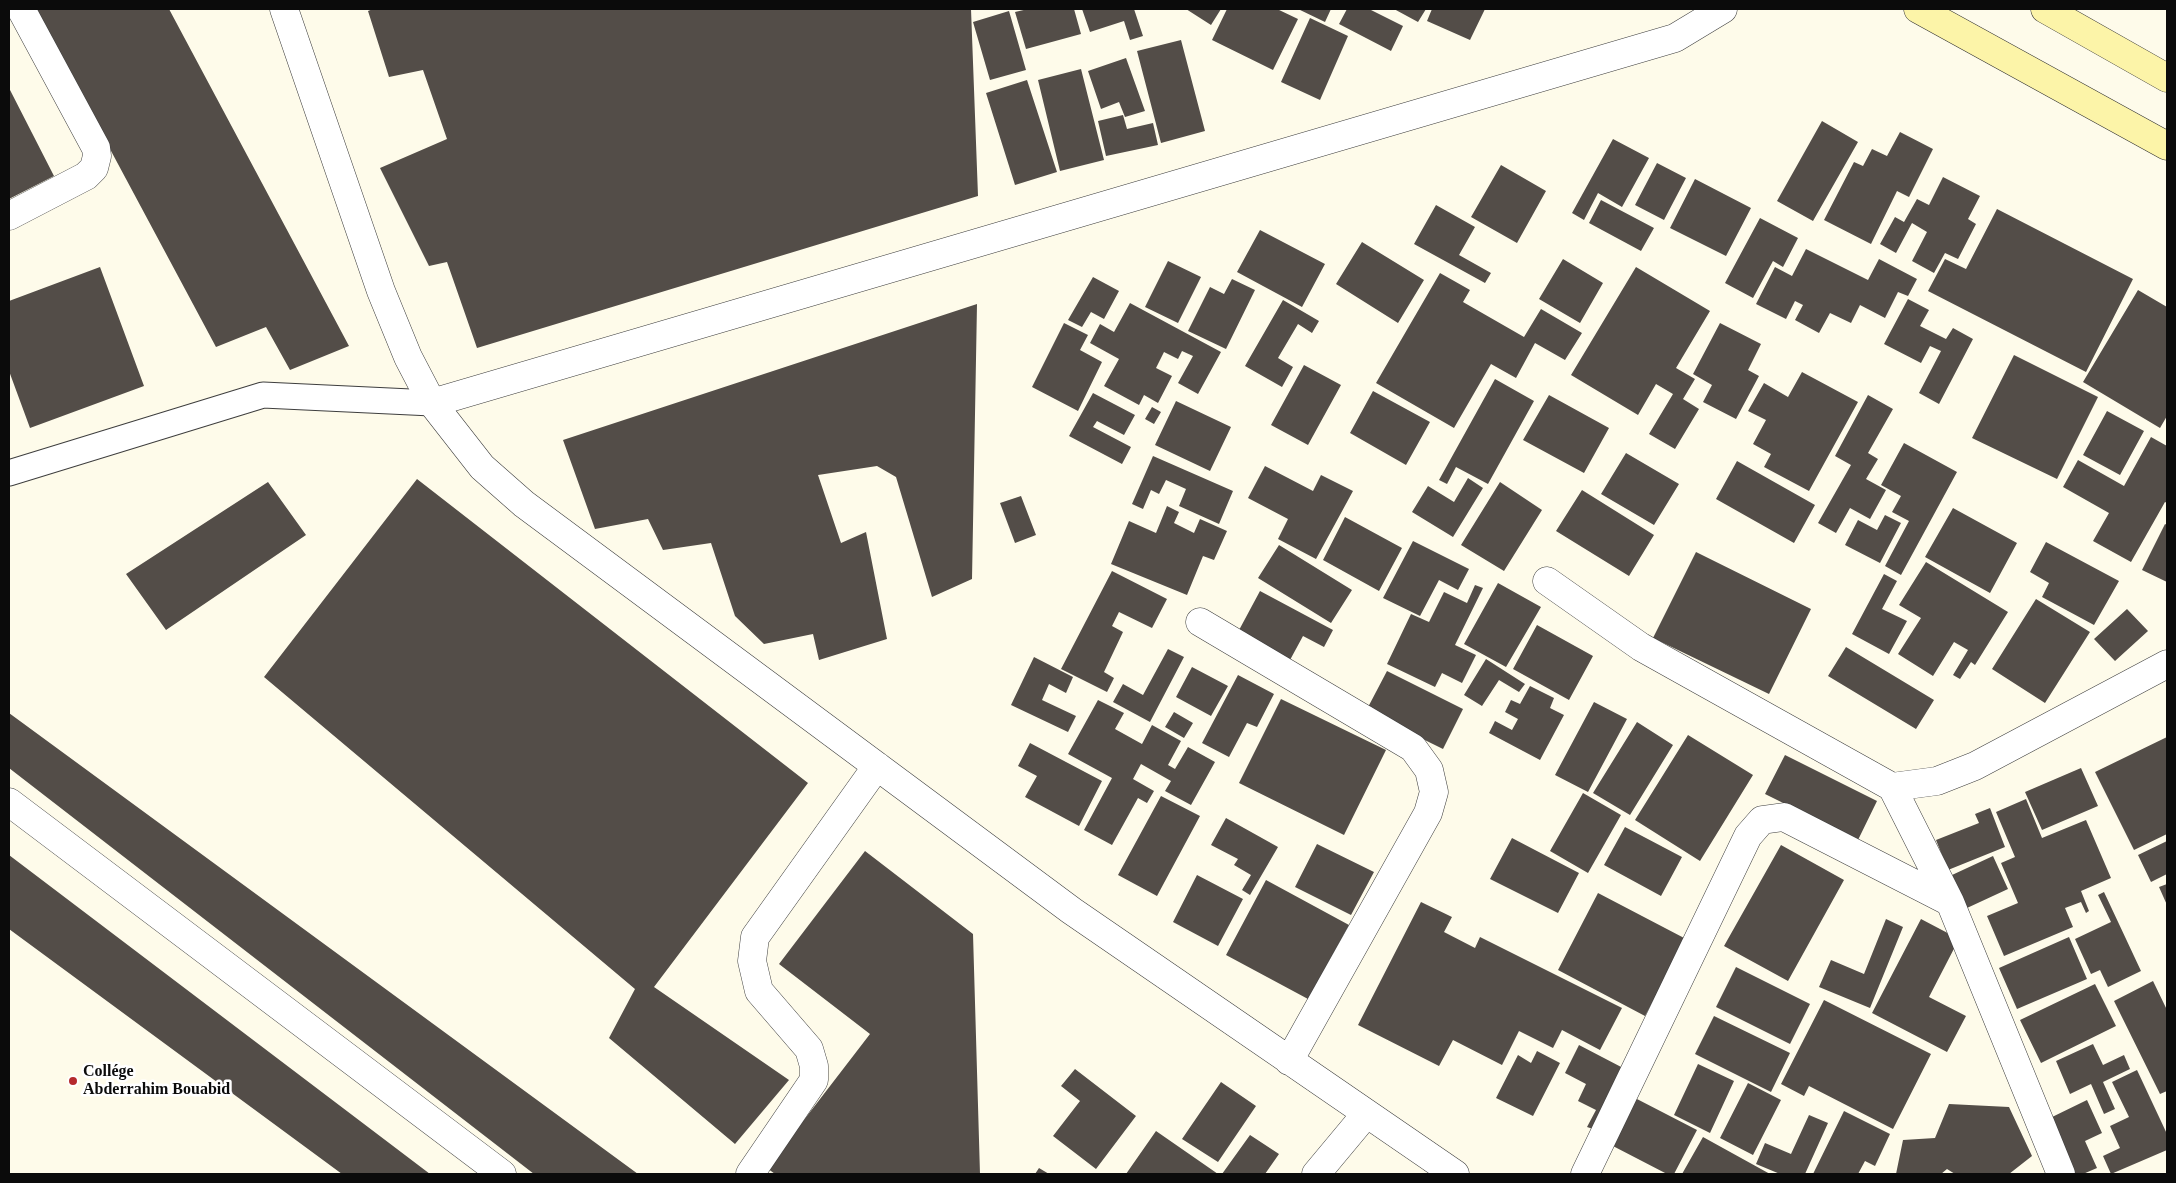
<!DOCTYPE html>
<html>
<head>
<meta charset="utf-8">
<style>
	body { margin:0 }
	#map { position:relative; width:2176px; height:1183px; overflow:hidden; background:#fefbea; font-family:Georgia,serif }
	canvas { display:block }
	.frame { position:absolute; inset:0; border:10px solid #0b0b0b; pointer-events:none }
</style>
</head>
<body>
<div id="map">
<canvas width="2176" height="1183"></canvas>
<div class="frame"></div>
</div>
<script>
const ctx = document.querySelector('canvas').getContext('2d');
ctx.lineJoin = 'round';
function fill(path, color) { ctx.fillStyle = color; ctx.fill(path, 'evenodd'); }
const toPath = rows => new Path2D(rows.map(r => 'M' + r).join(''));
function strokePath(path, color, width, dash) { ctx.strokeStyle = color; ctx.lineWidth = width; ctx.lineCap = dash ? 'butt' : 'round'; ctx.setLineDash(dash || []); ctx.stroke(path); }
function label(font, color, halo, rows, align = 'center') {
  ctx.font = font + ' Georgia,serif'; ctx.lineWidth = 5; ctx.setLineDash([]); ctx.textBaseline = 'middle'; ctx.strokeStyle = halo; ctx.fillStyle = color; for (const [text, x, y, turn = 0] of rows) {
    ctx.save(); ctx.translate(x, y); ctx.rotate((+turn || 0) * Math.PI / 180); ctx.textAlign = isNaN(turn) ? turn : align; if (halo) ctx.strokeText(text, 0, 0); ctx.fillText(text, 0, 0); ctx.restore();
  }
}
fill(toPath([
	[35,9,169,9,349,346,290,370,266,327,216,347],
	[373,9,971,9,978,196,477,348,447,262,429,266,380,168,447,139,423,70,389,77,368,11],
	[1028,9,1074,9,1081,34,1026,49,1015,12],
	[1082,9,1134,9,1143,36,1130,40,1124,21,1090,32],
	[1186,9,1221,9,1211,25],
	[1227,9,1277,9,1298,19,1273,70,1212,40],
	[1298,9,1331,9,1325,22],
	[1347,9,1369,9,1403,26,1391,51,1339,24],
	[1394,9,1426,9,1418,22],
	[1432,9,1485,9,1470,40,1427,21],
	[1009,11,1026,70,990,80,973,22],
	[1310,18,1348,36,1320,100,1281,82],
	[1181,40,1205,131,1161,143,1137,51],
	[1126,58,1145,111,1125,117,1119,102,1101,109,1088,71],
	[1081,69,1104,160,1060,171,1038,80],
	[1027,80,1057,172,1015,185,986,93],
	[9,88,54,176,9,199],
	[1123,115,1127,129,1153,123,1158,145,1106,156,1098,121],
	[1822,121,1858,142,1813,221,1777,201],
	[1900,132,1933,149,1909,197,1897,191,1871,244,1824,220,1854,162,1863,166,1872,149,1887,156],
	[1613,139,1649,158,1622,207,1598,193,1584,220,1572,213],
	[1657,163,1686,178,1664,220,1635,205],
	[1501,165,1546,191,1517,243,1471,217],
	[1943,177,1980,196,1968,219,1976,224,1958,259,1945,253,1934,273,1912,261,1927,232,1912,223,1896,253,1880,244,1895,217,1904,222,1917,199,1929,205],
	[1695,179,1751,208,1726,256,1670,228],
	[1601,200,1654,228,1641,251,1589,223],
	[1436,205,1475,227,1459,255,1491,273,1485,283,1414,244],
	[1997,209,2133,279,2086,372,1928,291,1945,259,1966,269],
	[1760,218,1798,238,1783,267,1773,261,1753,298,1725,283],
	[1260,230,1325,264,1302,307,1237,272],
	[1362,242,1424,280,1398,323,1336,284],
	[1806,249,1868,280,1879,259,1917,279,1908,296,1898,292,1885,318,1860,305,1851,323,1830,313,1819,333,1795,320,1803,305,1795,301,1786,319,1756,304,1775,267,1792,276],
	[1563,259,1603,283,1580,323,1539,299],
	[1168,261,1201,277,1178,323,1145,307],
	[100,267,144,386,30,428,9,371,9,301],
	[1636,267,1710,311,1676,368,1695,379,1683,399,1699,409,1675,449,1649,434,1673,394,1656,384,1638,415,1571,375],
	[1440,273,1470,290,1463,302,1524,337,1541,309,1582,333,1565,360,1535,343,1516,378,1491,364,1454,428,1376,383],
	[1093,277,1119,291,1104,319,1091,312,1082,327,1068,320],
	[1232,279,1255,290,1226,349,1188,331,1210,287,1224,294],
	[2138,290,2167,307,2167,416,2160,428,2083,382],
	[1908,299,1929,310,1920,326,1946,339,1953,328,1973,339,1939,404,1919,393,1941,351,1930,346,1921,363,1884,344],
	[1283,300,1319,321,1312,333,1298,324,1278,358,1293,367,1282,387,1245,366],
	[1130,303,1221,352,1198,394,1178,383,1193,356,1182,351,1178,359,1164,352,1156,368,1172,376,1158,403,1144,395,1139,405,1104,386,1119,359,1090,343,1100,324,1114,332],
	[977,304,972,579,932,597,896,477,877,466,818,475,841,543,866,532,887,639,819,660,813,634,764,644,735,616,711,543,663,550,648,519,595,529,563,440],
	[1064,323,1088,335,1080,350,1102,362,1078,411,1032,387],
	[1720,323,1761,344,1748,370,1759,376,1736,419,1703,402,1712,385,1693,374],
	[2014,355,2098,397,2057,479,1972,438],
	[1304,365,1341,385,1308,445,1271,425],
	[1802,372,1858,402,1809,491,1764,467,1771,454,1753,444,1766,420,1748,411,1764,383,1788,397],
	[1495,379,1534,401,1488,484,1456,467,1447,484,1439,480],
	[1373,391,1430,422,1406,465,1350,433],
	[1093,393,1135,415,1124,435,1097,421,1093,427,1131,447,1122,464,1069,436],
	[1549,395,1609,428,1584,473,1523,440],
	[1868,395,1893,409,1868,453,1878,459,1866,479,1886,490,1870,519,1850,508,1836,533,1818,523,1851,465,1835,456],
	[1176,401,1231,427,1210,471,1155,445],
	[1152,407,1161,412,1154,424,1145,419],
	[2107,411,2144,431,2120,475,2083,455],
	[2151,437,2167,446,2167,503,2165,502,2131,562,2093,541,2109,513,2063,487,2078,460,2124,486],
	[1904,443,1957,472,1901,575,1885,566,1909,521,1892,512,1901,496,1881,485],
	[1626,453,1679,484,1654,525,1601,494],
	[1153,456,1233,491,1219,524,1179,506,1186,489,1166,480,1159,494,1151,490,1143,509,1132,504],
	[1737,461,1815,505,1794,543,1716,499],
	[1265,466,1313,491,1321,475,1353,491,1316,559,1278,539,1288,519,1248,498],
	[1468,478,1483,488,1453,537,1412,512,1428,486,1454,502],
	[417,479,808,783,654,987,789,1080,735,1144,609,1038,635,989,264,677],
	[268,482,306,535,166,630,126,574],
	[1500,482,1542,510,1504,571,1461,545],
	[1582,490,1654,535,1629,576,1556,531],
	[1021,496,1036,535,1015,543,1000,503],
	[1167,506,1179,512,1174,523,1194,533,1200,519,1227,531,1214,560,1203,556,1187,595,1111,564,1129,521,1156,533],
	[1953,508,2017,543,1990,593,1925,557],
	[1885,515,1901,523,1880,563,1845,545,1858,520,1877,530],
	[1345,517,1402,548,1379,591,1323,560],
	[2165,524,2167,525,2167,582,2142,570],
	[1413,541,1469,569,1458,590,1439,580,1420,616,1383,598],
	[2046,542,2119,581,2094,625,2042,597,2049,583,2030,572],
	[1279,545,1352,590,1331,623,1258,578],
	[1696,552,1811,609,1769,694,1653,638],
	[1926,562,2008,612,1975,665,1971,662,1960,679,1953,675,1968,650,1954,642,1933,676,1898,654,1921,618,1899,605],
	[1112,571,1167,599,1152,628,1119,612,1112,626,1123,632,1104,672,1114,678,1107,692,1061,669],
	[1884,574,1897,581,1882,609,1907,621,1889,654,1852,634],
	[1498,583,1541,607,1506,667,1464,644],
	[1475,585,1483,588,1455,645,1476,655,1462,683,1442,673,1435,687,1387,664,1411,614,1429,622,1444,592,1467,603],
	[1260,591,1333,630,1324,647,1303,636,1290,660,1238,632],
	[2036,599,2090,632,2045,703,1992,669],
	[2127,609,2148,631,2115,661,2094,639],
	[1537,625,1593,656,1569,700,1513,669],
	[1846,647,1934,700,1916,729,1828,676],
	[1168,649,1184,657,1150,722,1113,702,1123,684,1143,695],
	[1034,657,1073,677,1066,693,1049,684,1042,700,1076,716,1068,732,1011,705],
	[1486,659,1525,684,1519,692,1499,680,1482,706,1464,695],
	[1192,667,1228,686,1211,716,1176,697],
	[1387,671,1463,709,1443,749,1366,711],
	[1238,675,1274,694,1257,727,1247,723,1229,757,1202,743],
	[1530,686,1554,698,1550,708,1564,715,1540,760,1489,733,1495,721,1512,730,1518,719,1505,712,1511,700,1520,704],
	[1281,699,1386,750,1344,835,1239,783],
	[1098,700,1124,713,1115,729,1142,744,1152,725,1181,741,1168,765,1175,769,1188,747,1215,762,1191,805,1165,791,1171,781,1141,764,1133,779,1154,791,1147,803,1138,798,1112,845,1084,830,1112,778,1068,754],
	[1594,702,1627,719,1588,792,1555,775],
	[1174,712,1193,723,1184,738,1165,727],
	[9,713,638,1174,534,1174,9,768],
	[1637,722,1673,745,1630,815,1593,793],
	[1688,735,1753,775,1700,861,1635,820],
	[2167,737,2167,834,2134,850,2095,772],
	[1030,743,1102,781,1079,826,1025,797,1037,776,1018,766],
	[1785,755,1877,801,1858,840,1765,794],
	[2081,768,2098,806,2042,830,2025,792],
	[1583,793,1621,815,1588,873,1550,851],
	[1161,796,1200,816,1157,896,1118,875],
	[2026,799,2042,838,2086,820,2111,878,2081,891,2089,911,2086,913,2081,902,2065,908,2073,927,2004,956,1987,916,2018,903,2001,863,2015,857,1996,812],
	[1990,808,2005,847,1948,870,1936,840,1979,823,1975,814],
	[1226,818,1278,847,1250,895,1242,890,1251,875,1234,865,1238,859,1211,845],
	[1625,827,1682,857,1661,896,1604,865],
	[1512,838,1579,873,1558,913,1490,879],
	[2167,841,2167,874,2151,882,2138,855],
	[1317,844,1374,872,1351,915,1295,887],
	[1781,845,1844,880,1788,981,1724,946],
	[865,851,973,934,980,1174,775,1174,767,1168,870,1034,779,964],
	[9,855,430,1174,342,1174,9,929],
	[1993,856,2008,889,1967,908,1952,875],
	[1197,875,1243,899,1218,946,1173,922],
	[1266,880,1349,925,1308,999,1226,955],
	[2167,884,2167,905,2159,887],
	[2104,892,2141,971,2108,987,2100,970,2091,974,2075,939,2111,922,2098,895],
	[1598,893,1686,939,1645,1016,1558,970],
	[1421,902,1452,917,1444,932,1475,948,1480,937,1622,1008,1600,1050,1562,1030,1553,1048,1519,1031,1502,1065,1453,1040,1439,1066,1358,1025],
	[1886,919,1903,927,1870,1008,1819,987,1831,960,1864,974],
	[1921,919,1959,939,1929,997,1966,1016,1947,1052,1872,1013],
	[2069,937,2087,979,2017,1009,1999,968],
	[1736,967,1810,1004,1790,1044,1716,1007],
	[2153,981,2167,1010,2167,1091,2160,1094,2114,1001],
	[2095,984,2116,1026,2041,1063,2020,1020],
	[1824,1000,1931,1054,1893,1129,1809,1086,1804,1096,1781,1084],
	[1714,1016,1790,1053,1771,1092,1695,1054],
	[2093,1044,2103,1065,2124,1055,2130,1069,2103,1082,2115,1109,2104,1114,2091,1084,2070,1094,2056,1061],
	[1579,1045,1625,1069,1593,1129,1587,1127,1596,1110,1578,1101,1586,1084,1565,1073],
	[1537,1051,1560,1063,1533,1116,1496,1098,1518,1055,1531,1063],
	[1698,1064,1734,1081,1710,1133,1674,1115],
	[1075,1069,1136,1116,1096,1169,1053,1136,1080,1101,1061,1086],
	[2137,1070,2167,1134,2167,1150,2111,1174,2103,1156,2120,1148,2110,1126,2129,1117,2112,1082],
	[1221,1082,1256,1106,1218,1162,1182,1139],
	[1748,1083,1781,1100,1753,1155,1720,1138],
	[1635,1098,1697,1130,1674,1174,1667,1174,1611,1145],
	[2087,1100,2102,1133,2085,1141,2097,1168,2083,1174,2074,1174,2048,1119],
	[1949,1104,2009,1107,2032,1156,2009,1174,1955,1174,1947,1169,1941,1174,1896,1174,1903,1140,1935,1138],
	[1844,1111,1890,1134,1875,1166,1865,1161,1858,1174,1813,1174],
	[1809,1115,1828,1123,1805,1174,1780,1174,1756,1164,1765,1143,1791,1154],
	[1156,1131,1218,1174,1126,1174],
	[1250,1135,1279,1154,1265,1174,1222,1174],
	[1703,1137,1770,1174,1682,1174],
	[1039,1168,1049,1174,1035,1174]
]), '#534d48');
const pedestrian = toPath([
	[9,473,263,395,432,403]
]);
const minor = toPath([
	[284,9,381,291,408,357,432,403,482,467,524,504,1072,911,1455,1174],
	[9,216,86,176,94,168,97,156,96,148,21,9],
	[432,403,1675,38,1723,9],
	[1547,581,1641,647,1892,787,1937,781,1975,766,2167,664],
	[1200,622,1413,748,1429,770,1434,792,1428,813,1289,1061],
	[1892,787,1950,902,2061,1174],
	[9,802,502,1174],
	[750,1174,814,1080,814,1066,809,1049,759,991,752,961,755,937,877,766],
	[1316,1174,1366,1114],
	[1585,1174,1748,836,1762,820,1784,817,1950,902]
]);
const secondary = toPath([
	[1918,9,2167,146],
	[2045,9,2167,78]
]);
strokePath(pedestrian, '#3e3e3e', 27);
strokePath(minor, '#3e3e3e', 29);
strokePath(secondary, '#2d2d2d', 29);
strokePath(pedestrian, '#fff', 25);
strokePath(minor, '#fff', 28);
strokePath(secondary, '#fcf4a8', 28);
for (const [x, y, r, color] of [
	[73,1081,5,"#b52a2d"]
]) { const dot = new Path2D(); dot.arc(x, y, r, 0, 2 * Math.PI); ctx.fillStyle = color; ctx.fill(dot); strokePath(dot, '#fff', 2); }
label('bold 16px', '#0b0b0b', '#fff', [
	["Collége",83,1072],
	["Abderrahim Bouabid",83,1090]
], 'left');
</script>
</body>
</html>
